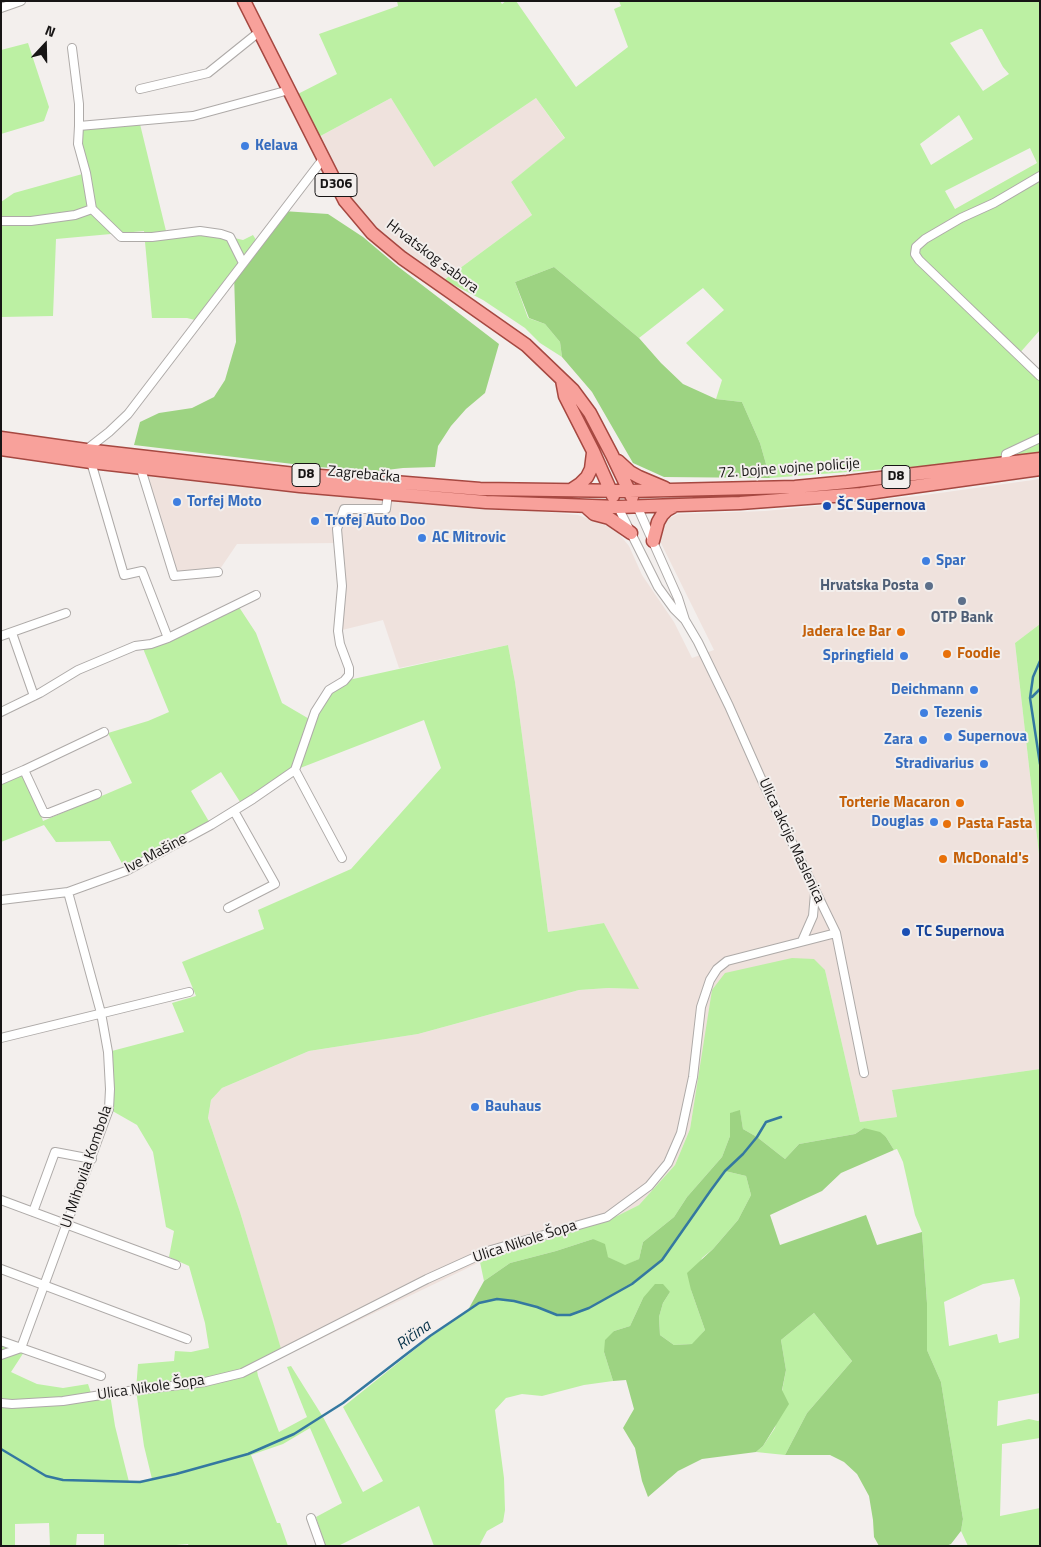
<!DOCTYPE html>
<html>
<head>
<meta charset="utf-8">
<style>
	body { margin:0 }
	#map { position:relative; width:1041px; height:1547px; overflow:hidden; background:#f3efed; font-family:"Titillium Web",sans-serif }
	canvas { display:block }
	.frame { position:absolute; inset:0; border:2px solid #171515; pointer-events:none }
	.north { position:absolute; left:20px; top:20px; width:50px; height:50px; -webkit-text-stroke:4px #f3efed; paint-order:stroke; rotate:21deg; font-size:14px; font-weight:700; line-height:20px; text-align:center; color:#171515 }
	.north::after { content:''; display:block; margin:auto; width:18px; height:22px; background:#171515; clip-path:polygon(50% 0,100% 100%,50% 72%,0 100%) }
</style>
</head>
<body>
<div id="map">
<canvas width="1041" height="1547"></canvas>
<div class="frame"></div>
<div class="north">N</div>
</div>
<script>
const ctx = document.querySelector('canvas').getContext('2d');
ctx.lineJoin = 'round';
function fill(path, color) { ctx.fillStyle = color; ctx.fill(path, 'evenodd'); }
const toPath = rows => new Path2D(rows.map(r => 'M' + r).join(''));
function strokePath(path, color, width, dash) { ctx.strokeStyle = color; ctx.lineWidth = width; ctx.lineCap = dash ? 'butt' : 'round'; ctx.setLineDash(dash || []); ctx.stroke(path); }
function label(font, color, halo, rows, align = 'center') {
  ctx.font = font + ' "Titillium Web",sans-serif'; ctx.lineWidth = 4; ctx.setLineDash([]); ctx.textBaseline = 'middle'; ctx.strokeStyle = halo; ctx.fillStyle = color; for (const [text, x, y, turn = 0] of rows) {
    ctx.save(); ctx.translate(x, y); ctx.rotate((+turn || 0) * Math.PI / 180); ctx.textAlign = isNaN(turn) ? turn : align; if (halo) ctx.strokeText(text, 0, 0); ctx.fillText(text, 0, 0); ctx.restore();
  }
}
fill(toPath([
	[391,98,434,167,536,98,565,139,511,182,532,215,444,280,402,258,372,233,313,140],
	[141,469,461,504,578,515,615,529,629,546,642,575,674,622,692,658,714,650,659,539,661,528,668,519,678,514,765,511,918,496,1040,479,1040,624,1015,643,1040,863,1040,1069,892,1090,897,1117,860,1122,825,970,699,1075,690,1129,675,1165,639,1205,617,1216,480,1262,283,1357,240,1212,208,1118,211,1100,222,1088,309,1051,418,1034,579,990,608,988,638,989,604,923,548,932,515,682,508,645,399,668,383,620,338,631,342,586,338,543,237,544,218,572,174,576]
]), '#efe2dd');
fill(toPath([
	[397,1,500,1,502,4,506,1,516,1,576,87,628,47,614,9,621,6,619,1,1040,1,1040,330,1018,355,1040,376,1040,453,925,466,770,478,760,443,742,402,716,399,722,380,686,343,724,310,703,288,639,338,554,267,515,282,528,318,545,324,560,342,562,357,540,343,525,328,483,300,444,280,532,215,511,182,565,138,536,98,434,167,391,98,313,140,292,97,337,74,319,34,398,6],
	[980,29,982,29,1003,67,1009,74,983,91,950,43],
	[959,115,973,139,931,165,920,144],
	[1030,148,1037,163,955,209,945,191],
	[28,43,49,107,44,121,1,134,1,50],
	[139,120,167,235,208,232,243,240,253,235,258,243,199,321,187,318,152,318,144,231,56,239,53,316,1,317,1,202,14,193,86,173,78,144,79,126],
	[237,604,256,633,282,703,311,720,329,690,344,681,508,645,515,682,548,932,604,923,639,989,608,988,579,990,418,1034,309,1051,222,1088,211,1100,208,1118,240,1212,282,1352,256,1365,258,1376,279,1432,307,1417,287,1367,291,1366,323,1417,363,1492,383,1481,343,1407,429,1338,479,1303,497,1299,514,1301,537,1307,557,1315,589,1308,632,1284,662,1260,725,1171,746,1176,751,1195,738,1220,713,1249,702,1258,691,1290,705,1330,693,1344,674,1345,660,1335,659,1317,663,1303,670,1292,643,1298,630,1326,614,1331,604,1352,613,1381,584,1385,542,1396,522,1394,506,1398,495,1410,504,1478,505,1510,503,1522,487,1531,479,1546,434,1546,419,1506,338,1546,325,1546,316,1517,342,1503,310,1428,283,1444,251,1455,277,1523,280,1523,288,1546,189,1546,188,1544,164,1546,104,1546,104,1534,77,1534,76,1546,50,1546,49,1523,15,1524,15,1546,1,1546,1,1341,24,1352,11,1372,26,1379,37,1384,63,1388,88,1384,92,1396,110,1394,115,1426,129,1482,140,1482,152,1479,144,1446,136,1390,138,1364,174,1361,175,1351,191,1352,209,1348,205,1323,189,1266,169,1257,174,1231,166,1227,153,1152,137,1125,109,1109,108,1052,184,1032,172,1003,196,996,182,962,264,929,258,910,351,869,441,768,424,720,295,770,242,805,221,772,191,791,211,825,126,871,110,841,56,842,44,825,1,842,1,780,24,770,43,821,132,783,108,733,148,721,169,712,142,646],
	[1040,624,1040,863,1015,643],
	[792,958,814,959,825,970,860,1122,897,1117,892,1090,1040,1069,1040,1393,998,1401,997,1426,1029,1419,1038,1421,1040,1420,1040,1438,1002,1444,1000,1516,1040,1508,1040,1546,968,1546,961,1531,963,1519,941,1382,927,1350,927,1303,922,1232,915,1215,903,1162,897,1149,894,1150,886,1137,864,1128,855,1134,799,1144,785,1159,757,1137,743,1129,740,1111,731,1113,730,1136,722,1157,687,1197,674,1217,643,1242,639,1259,625,1266,608,1257,593,1239,556,1251,510,1263,484,1281,480,1262,617,1216,639,1205,675,1165,690,1129,712,990,725,973],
	[1014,1279,1020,1298,1019,1338,999,1343,997,1334,949,1346,944,1302,983,1284],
	[814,1313,852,1361,807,1413,785,1455,756,1452,763,1446,775,1428,786,1370,781,1340]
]), '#bcf0a3');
fill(toPath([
	[283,211,328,214,363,237,396,265,499,344,485,393,466,409,451,426,438,446,435,467,403,468,378,471,318,467,134,445,140,422,159,413,192,408,214,397,225,380,236,342,234,274],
	[554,267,639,338,661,363,683,384,716,399,742,402,760,443,770,478,664,477,633,463,592,392,562,357,560,342,545,324,529,318,515,282],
	[740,1110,743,1129,757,1137,785,1159,799,1144,855,1134,864,1128,880,1132,886,1137,894,1150,841,1173,822,1191,770,1215,780,1245,866,1215,877,1245,922,1232,927,1303,927,1350,941,1382,963,1519,961,1531,951,1544,946,1546,879,1546,874,1537,873,1520,869,1496,857,1474,844,1462,830,1455,785,1455,807,1413,852,1361,814,1313,781,1340,786,1370,782,1390,789,1404,763,1446,756,1452,702,1459,678,1471,648,1497,642,1481,635,1448,623,1428,634,1409,626,1380,613,1381,604,1352,605,1340,614,1331,630,1326,643,1298,655,1284,663,1284,670,1292,663,1303,659,1317,660,1335,674,1345,692,1344,705,1330,691,1290,687,1273,713,1249,738,1220,751,1195,746,1176,725,1171,662,1260,632,1284,589,1308,570,1315,557,1315,537,1307,514,1301,497,1299,479,1303,468,1310,484,1281,510,1263,556,1251,593,1239,605,1244,608,1257,625,1265,639,1259,643,1242,674,1217,687,1197,722,1157,730,1136,730,1113]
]), '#9dd382');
strokePath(toPath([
	[1040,661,1033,677,1030,698,1040,764],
	[1032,697,1040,689],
	[1,1449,46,1476,63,1480,140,1482,176,1474,248,1454,294,1434,343,1403,430,1336,479,1303,497,1299,514,1301,537,1307,557,1315,570,1315,589,1308,632,1284,662,1260,711,1190,725,1171,743,1154,757,1137,766,1122,781,1117]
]), '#3478a0', 2.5);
const minor = toPath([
	[1,8,21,1],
	[72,48,79,104,79,126],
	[140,89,208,73,259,32],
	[1040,176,994,203,961,218,925,239,916,247,915,254,919,260,1040,376],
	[92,209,121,237,152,237,200,231,221,234,230,237,243,263],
	[1,221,31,221,75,215,92,209,86,173,78,144,79,126,193,116,289,90],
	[86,450,109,432,128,414,323,159],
	[91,462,124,575,142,571,168,638],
	[1005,464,1006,454,1040,438],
	[141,469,174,576,218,572],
	[637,506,678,598,685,620,698,642,729,706,764,785,836,933,864,1073],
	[618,507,658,587,674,609,684,619],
	[12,633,34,696],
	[1,636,66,613],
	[1,712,40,693,78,670,135,646,151,644,168,638,256,595],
	[24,770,104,732],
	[295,770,315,712,329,690,344,681,349,675,349,668,340,644,338,631,342,586,337,529,344,509,386,509,388,494],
	[295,770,342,858],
	[1,780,24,770,44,813,49,813,97,794],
	[1,900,68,892,126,871,211,825,253,799,295,770],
	[228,908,275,884,234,811],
	[802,941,813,916,815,893],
	[1,1038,189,992],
	[1,1200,176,1265],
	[33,1212,55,1152,92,1159],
	[1,1269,187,1339],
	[1,1341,101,1376],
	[21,1348,109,1109,110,1089,108,1052,101,1013,68,892],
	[1,1355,21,1348],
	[1,1403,12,1404,63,1401,120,1392,205,1382,242,1373,427,1279,491,1250,607,1217,649,1186,668,1163,681,1133,693,1077,701,1007,710,980,717,969,727,961,836,933],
	[311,1518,321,1546]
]);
const primary = toPath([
	[244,1,345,201,372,233,402,258,526,345,573,390,590,413,612,455,632,497],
	[562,380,565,396,593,451,613,496],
	[1,438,86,450,295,474,480,489,629,491,795,487,847,482,1040,459],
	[1,449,91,462,300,486,486,502,618,507,740,503,861,494,1040,469],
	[618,461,630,472,639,477,665,488],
	[571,490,580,484,587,477,591,469,593,453],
	[585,506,594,514,609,518,631,533],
	[653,541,658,522,662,515,667,510,674,506]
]);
strokePath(minor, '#aeaaa8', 10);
strokePath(primary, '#a64841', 15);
strokePath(minor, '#fff', 8);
strokePath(primary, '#f8a19b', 12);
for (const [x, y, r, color] of [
	[245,146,5,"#3f7fe0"],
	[177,502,5,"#3f7fe0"],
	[827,506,5,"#1a4fb4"],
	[315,521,5,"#3f7fe0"],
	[422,538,5,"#3f7fe0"],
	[926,561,5,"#3f7fe0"],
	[929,586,5,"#5c6f8a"],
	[962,601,5,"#5c6f8a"],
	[901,632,5,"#e8710a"],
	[947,654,5,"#e8710a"],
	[904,656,5,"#3f7fe0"],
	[974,690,5,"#3f7fe0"],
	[924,713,5,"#3f7fe0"],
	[948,737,5,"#3f7fe0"],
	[923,740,5,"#3f7fe0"],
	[984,764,5,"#3f7fe0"],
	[960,803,5,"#e8710a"],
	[934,822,5,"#3f7fe0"],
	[947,824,5,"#e8710a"],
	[943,859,5,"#e8710a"],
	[906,932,5,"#1a4fb4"],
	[475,1107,5,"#3f7fe0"]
]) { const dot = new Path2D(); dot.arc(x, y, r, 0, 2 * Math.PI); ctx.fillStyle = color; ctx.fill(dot); strokePath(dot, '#f3efed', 2); }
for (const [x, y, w] of [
	[336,185,42],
	[306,475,28],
	[896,477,28]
]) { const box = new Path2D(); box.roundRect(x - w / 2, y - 11.5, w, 23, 4); ctx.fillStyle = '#f3efed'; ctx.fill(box); strokePath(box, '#171515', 1); }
label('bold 14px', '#171515', null, [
	["D306",336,185],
	["D8",306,475],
	["D8",896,477]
]);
label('bold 15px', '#366cbe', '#f3efed', [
	["Kelava",255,146],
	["Torfej Moto",187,502],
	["Trofej Auto Doo",325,521],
	["AC Mitrovic",432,538],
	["Spar",936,561],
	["Springfield",894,656,"right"],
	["Deichmann",964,690,"right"],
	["Tezenis",934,713],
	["Supernova",958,737],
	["Zara",913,740,"right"],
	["Stradivarius",974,764,"right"],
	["Douglas",924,822,"right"],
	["Bauhaus",485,1107]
], 'left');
label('15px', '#171515', '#f3efed', [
	["Hrvatskog sabora",432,257,37],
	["72. bojne vojne policije",789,469,-4],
	["Zagrebačka",364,475,5],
	["Ulica akcije Maslenica",791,841,65],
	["Ive Mašine",156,854,-28],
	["Ul Mihovila Kombola",87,1167,-71],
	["Ulica Nikole Šopa",525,1242,-18],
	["Ulica Nikole Šopa",151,1388,-8]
]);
label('bold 15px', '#164399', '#f3efed', [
	["ŠC Supernova",837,506],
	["TC Supernova",916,932]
], 'left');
label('bold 15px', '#4e5e75', '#f3efed', [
	["Hrvatska Posta",919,586],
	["OTP Bank",962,618,"center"]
], 'right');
label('bold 15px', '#c56008', '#f3efed', [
	["Jadera Ice Bar",891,632,"right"],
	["Foodie",957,654],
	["Torterie Macaron",950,803,"right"],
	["Pasta Fasta",957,824],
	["McDonald's",953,859]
], 'left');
label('italic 16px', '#043047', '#f3efed', [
	["Ričina",414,1336,-36]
]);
</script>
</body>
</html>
